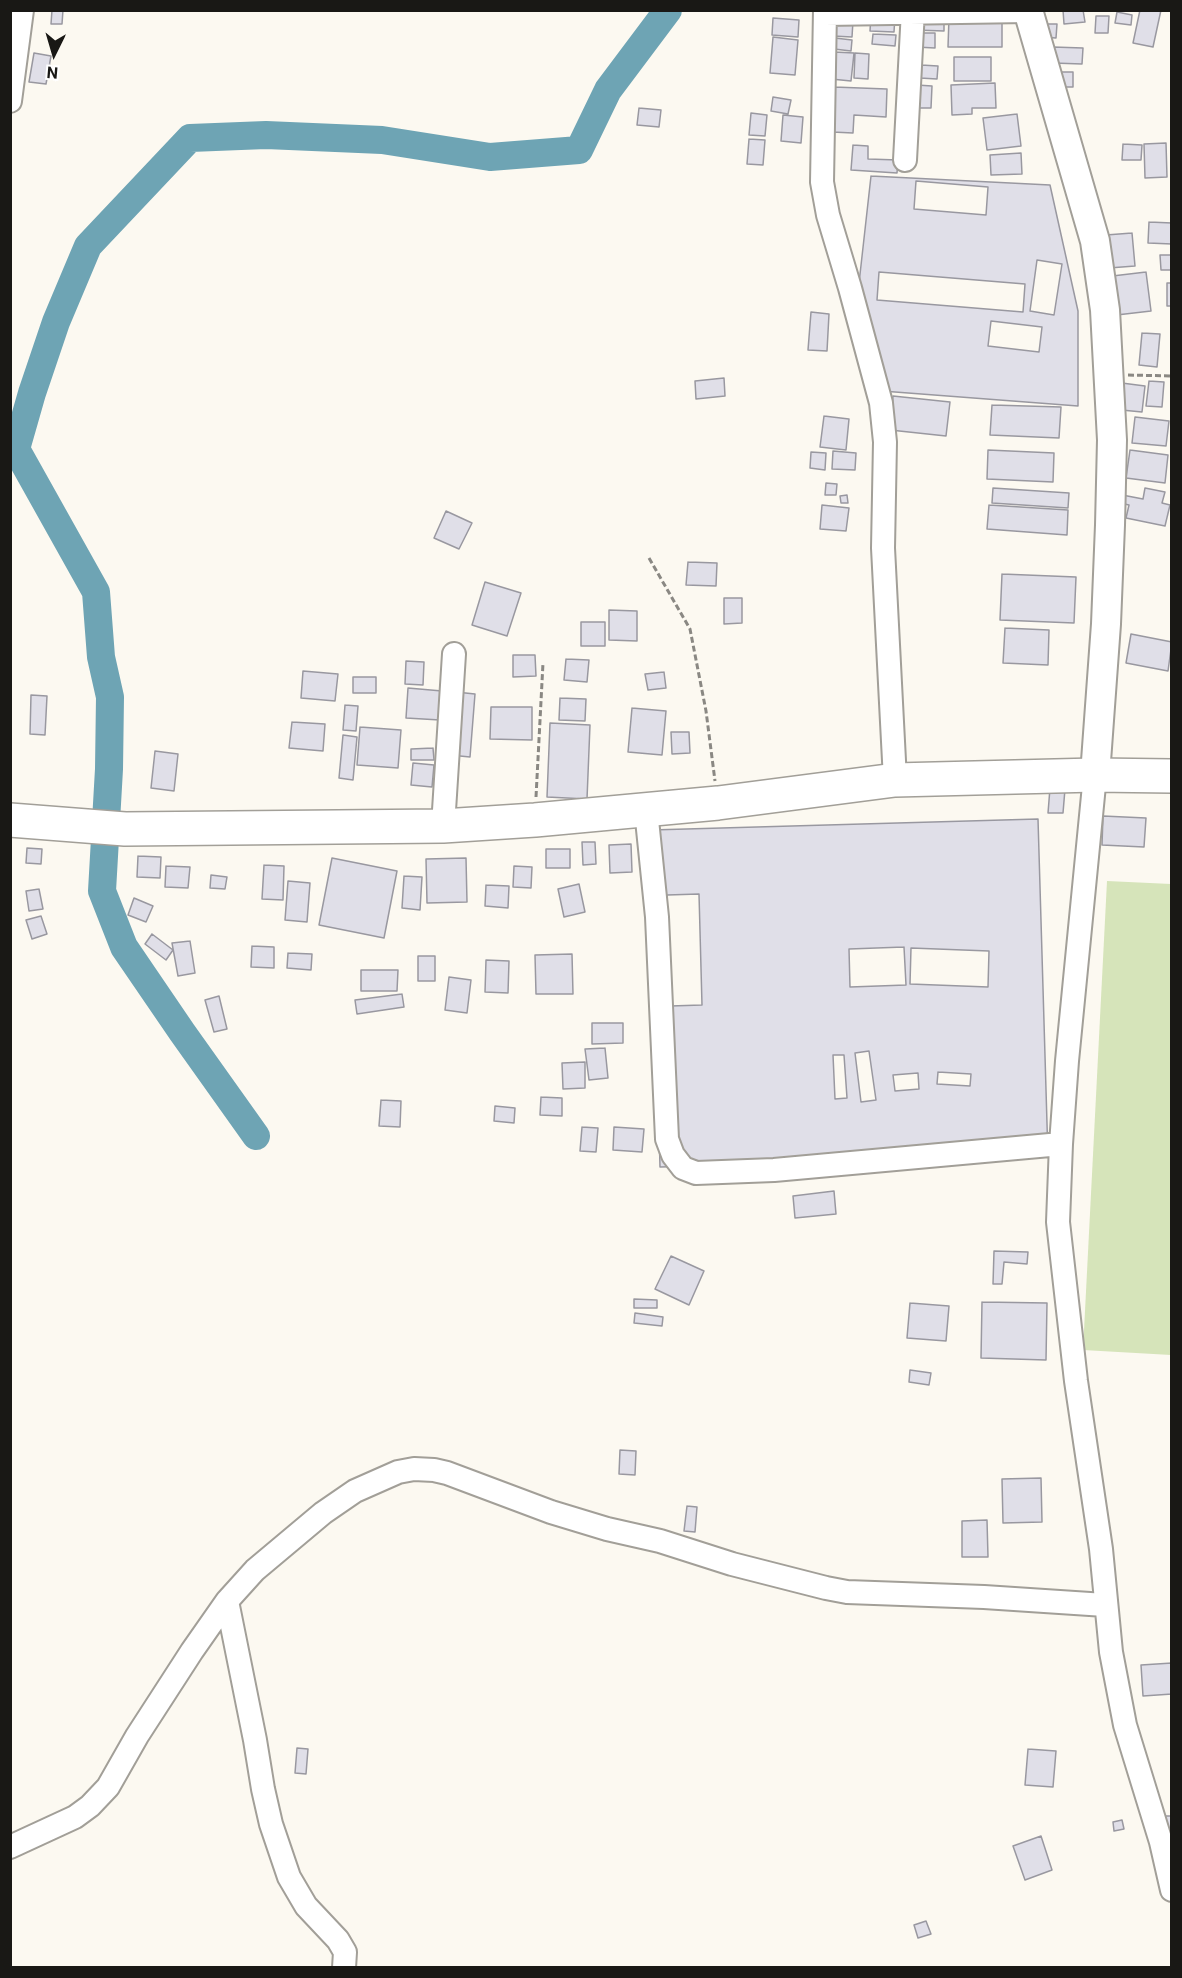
<!DOCTYPE html>
<html>
<head>
<meta charset="utf-8">
<style>
	body { margin:0 }
	#map { position:relative; width:1182px; height:1978px; overflow:hidden; background:#fcf9f1; font-family:Roboto,sans-serif }
	canvas { display:block }
	.frame { position:absolute; inset:0; border:12px solid #191815; pointer-events:none }
	.north { position:absolute; left:24px; top:24px; width:60px; height:60px; -webkit-text-stroke:4px #fff; paint-order:stroke; rotate:185deg; font-size:16px; font-weight:700; line-height:24px; text-align:center; color:#191815 }
	.north::after { content:''; display:block; margin:auto; width:21px; height:27px; background:#191815; clip-path:polygon(50% 0,100% 100%,50% 72%,0 100%) }
</style>
</head>
<body>
<div id="map">
<canvas width="1182" height="1978"></canvas>
<div class="frame"></div>
<div class="north">N</div>
</div>
<script>
const ctx = document.querySelector('canvas').getContext('2d');
ctx.lineJoin = 'round';
function fill(path, color) { ctx.fillStyle = color; ctx.fill(path, 'evenodd'); }
const toPath = rows => new Path2D(rows.map(r => 'M' + r).join(''));
function strokePath(path, color, width, dash) { ctx.strokeStyle = color; ctx.lineWidth = width; ctx.lineCap = dash ? 'butt' : 'round'; ctx.setLineDash(dash || []); ctx.stroke(path); }
fill(toPath([
	[1107,881,1171,884,1171,1355,1083,1350]
]), '#d6e4ba');
strokePath(toPath([
	[256,1136,182,1032,124,947,102,891,109,769,110,697,101,657,96,592,16,449,32,393,56,322,88,246,190,138,266,135,382,140,490,157,579,150,608,90,668,10]
]), '#6ea4b4', 28);
const building = toPath([
	[52,10,63,10,62,24,51,24,52,10],
	[1063,10,1083,10,1085,22,1064,24,1063,10],
	[1140,10,1161,10,1153,47,1133,43,1140,10],
	[1117,12,1132,15,1131,25,1115,23,1117,12],
	[871,14,895,16,894,32,870,31,871,14],
	[915,16,944,16,944,31,915,30,915,16],
	[1096,16,1109,16,1108,33,1095,33,1096,16],
	[949,17,1002,18,1002,47,948,47,949,17],
	[773,18,799,20,798,37,772,35,773,18],
	[835,20,853,21,852,37,833,36,835,20],
	[1042,24,1057,24,1056,38,1041,37,1042,24],
	[916,33,935,33,935,48,916,47,916,33],
	[873,34,896,35,895,46,872,44,873,34],
	[773,37,798,40,795,75,770,73,773,37],
	[835,38,852,40,851,51,834,49,835,38],
	[1053,47,1083,48,1082,64,1053,63,1053,47],
	[834,52,854,53,851,81,831,79,834,52],
	[34,53,51,56,46,84,29,82,34,53],
	[855,53,869,54,868,79,854,78,855,53],
	[954,57,991,57,991,81,954,81,954,57],
	[921,65,938,66,937,79,920,78,921,65],
	[1055,72,1073,72,1073,87,1055,87,1055,72],
	[995,83,996,108,972,108,972,114,952,115,951,85,995,83],
	[917,85,932,86,931,108,916,108,917,85],
	[834,87,887,89,886,117,854,115,853,133,832,132,834,87],
	[773,97,791,100,788,114,771,111,773,97],
	[639,108,661,110,659,127,637,125,639,108],
	[751,113,767,115,765,136,749,135,751,113],
	[1017,114,1021,146,987,150,983,118,1017,114],
	[783,115,803,117,801,143,781,141,783,115],
	[749,139,765,140,763,165,747,164,749,139],
	[1166,143,1167,177,1145,178,1144,144,1166,143],
	[1123,144,1142,145,1141,160,1122,160,1123,144],
	[853,145,868,146,868,159,898,160,897,173,851,170,853,145],
	[1021,153,1022,174,991,175,990,155,1021,153],
	[871,176,1050,185,1078,311,1078,406,882,391,856,310,871,176],
	[916,181,988,187,986,215,914,209,916,181],
	[1149,222,1172,223,1172,244,1148,243,1149,222],
	[1132,233,1135,266,1109,268,1106,235,1132,233],
	[1160,255,1172,255,1172,270,1161,270,1160,255],
	[1037,260,1062,264,1054,315,1030,311,1037,260],
	[879,272,1025,284,1023,312,877,300,879,272],
	[1146,272,1151,311,1108,316,1104,277,1146,272],
	[1167,283,1172,283,1172,306,1167,306,1167,283],
	[811,312,829,314,827,351,808,350,811,312],
	[991,321,1042,327,1039,352,988,346,991,321],
	[1142,333,1160,334,1157,367,1139,365,1142,333],
	[724,378,725,396,696,399,695,381,724,378],
	[1149,381,1164,382,1162,407,1146,406,1149,381],
	[1114,382,1145,386,1142,412,1111,409,1114,382],
	[893,396,950,402,946,436,890,430,893,396],
	[992,405,1061,407,1059,438,990,435,992,405],
	[824,416,849,419,846,450,820,447,824,416],
	[1135,417,1169,421,1166,446,1132,443,1135,417],
	[988,450,1054,453,1053,482,987,479,988,450],
	[1130,450,1168,455,1165,483,1126,478,1130,450],
	[833,451,856,453,855,470,832,469,833,451],
	[811,452,826,453,825,470,810,468,811,452],
	[826,483,837,484,836,495,825,495,826,483],
	[993,488,1069,493,1068,508,992,503,993,488],
	[1145,488,1165,492,1162,503,1170,505,1165,526,1126,518,1129,505,1115,502,1117,494,1143,499,1145,488],
	[847,495,848,503,841,503,840,496,847,495],
	[822,505,849,508,846,531,820,529,822,505],
	[989,505,1068,510,1067,535,987,529,989,505],
	[446,511,472,523,459,549,434,538,446,511],
	[688,562,717,563,716,586,686,585,688,562],
	[1002,574,1076,577,1074,623,1000,620,1002,574],
	[485,582,521,593,507,636,472,625,485,582],
	[724,598,742,598,742,623,724,624,724,598],
	[609,610,637,611,637,641,609,640,609,610],
	[581,622,605,622,605,646,581,646,581,622],
	[1005,628,1049,630,1048,665,1003,663,1005,628],
	[1131,634,1172,642,1168,671,1126,663,1131,634],
	[513,655,535,655,536,676,513,677,513,655],
	[566,659,589,660,587,682,564,680,566,659],
	[406,661,424,662,423,685,405,684,406,661],
	[303,671,338,674,335,701,301,698,303,671],
	[664,672,666,688,648,690,645,674,664,672],
	[353,677,376,677,376,693,353,693,353,677],
	[408,688,442,691,440,720,406,718,408,688],
	[456,692,475,694,470,757,450,755,456,692],
	[31,695,47,696,45,735,30,734,31,695],
	[560,698,586,699,585,721,559,720,560,698],
	[345,705,358,706,356,731,343,730,345,705],
	[491,707,532,707,532,740,490,739,491,707],
	[632,708,666,711,662,755,628,752,632,708],
	[292,722,325,724,323,751,289,748,292,722],
	[550,723,590,725,587,799,547,797,550,723],
	[360,727,401,730,398,768,357,765,360,727],
	[671,732,689,732,690,753,672,754,671,732],
	[343,735,357,737,353,780,339,778,343,735],
	[433,748,434,760,411,760,411,749,433,748],
	[155,751,178,754,174,791,151,788,155,751],
	[413,763,434,765,432,787,411,785,413,763],
	[1050,788,1065,789,1063,813,1048,813,1050,788],
	[1103,816,1146,818,1144,847,1102,845,1103,816],
	[1038,819,1048,1157,660,1167,651,830,1038,819],
	[582,842,595,842,596,864,583,865,582,842],
	[631,844,632,872,610,873,609,845,631,844],
	[27,848,42,849,41,864,26,863,27,848],
	[546,849,570,849,570,868,546,868,546,849],
	[138,856,161,857,160,878,137,877,138,856],
	[332,858,397,871,384,938,319,925,332,858],
	[466,858,467,902,427,903,426,859,466,858],
	[264,865,284,866,283,900,262,899,264,865],
	[166,866,190,867,188,888,165,887,166,866],
	[514,866,532,867,531,888,513,887,514,866],
	[211,875,227,877,225,889,210,888,211,875],
	[404,876,422,877,420,910,402,908,404,876],
	[288,881,310,883,307,922,285,920,288,881],
	[579,884,585,912,564,917,558,889,579,884],
	[486,885,509,886,508,908,485,906,486,885],
	[39,889,43,909,29,911,26,891,39,889],
	[699,894,702,1005,670,1006,667,895,699,894],
	[134,898,153,906,146,922,128,915,134,898],
	[41,916,47,934,32,939,26,920,41,916],
	[152,934,173,950,166,960,145,944,152,934],
	[190,941,195,973,178,976,172,943,190,941],
	[252,946,274,947,274,968,251,967,252,946],
	[904,947,906,985,850,987,849,949,904,947],
	[911,948,989,951,988,987,910,984,911,948],
	[288,953,312,954,311,970,287,968,288,953],
	[572,954,573,994,536,994,535,955,572,954],
	[418,956,435,956,435,981,418,981,418,956],
	[486,960,509,961,508,993,485,992,486,960],
	[361,970,398,970,397,991,361,991,361,970],
	[449,977,471,980,467,1013,445,1010,449,977],
	[402,994,404,1007,357,1014,355,1000,402,994],
	[219,996,227,1029,214,1032,205,1000,219,996],
	[592,1023,623,1023,623,1043,592,1044,592,1023],
	[605,1048,608,1078,589,1080,585,1049,605,1048],
	[869,1051,876,1100,861,1102,855,1053,869,1051],
	[833,1055,844,1055,847,1098,835,1099,833,1055],
	[585,1062,585,1088,563,1089,562,1063,585,1062],
	[938,1072,971,1074,970,1086,937,1084,938,1072],
	[918,1073,919,1089,895,1091,893,1075,918,1073],
	[541,1097,562,1098,562,1116,540,1115,541,1097],
	[381,1100,401,1101,400,1127,379,1126,381,1100],
	[495,1106,515,1108,514,1123,494,1121,495,1106],
	[582,1127,598,1128,596,1152,580,1151,582,1127],
	[614,1127,644,1129,642,1152,613,1150,614,1127],
	[834,1191,836,1214,795,1218,793,1196,834,1191],
	[994,1251,1028,1252,1027,1264,1004,1262,1002,1284,993,1284,994,1251],
	[671,1256,704,1271,689,1305,655,1289,671,1256],
	[634,1299,657,1300,657,1308,634,1308,634,1299],
	[982,1302,1047,1303,1046,1360,981,1358,982,1302],
	[910,1303,949,1306,946,1341,907,1338,910,1303],
	[635,1313,663,1317,662,1326,634,1323,635,1313],
	[910,1370,931,1373,929,1385,909,1382,910,1370],
	[620,1450,636,1451,635,1475,619,1474,620,1450],
	[1041,1478,1042,1522,1003,1523,1002,1479,1041,1478],
	[687,1506,697,1507,695,1532,684,1531,687,1506],
	[987,1520,988,1557,962,1557,962,1521,987,1520],
	[1172,1663,1172,1694,1143,1696,1141,1665,1172,1663],
	[297,1748,308,1749,306,1774,295,1773,297,1748],
	[1028,1749,1056,1751,1053,1787,1025,1785,1028,1749],
	[1165,1816,1172,1816,1172,1831,1167,1832,1165,1816],
	[1122,1820,1124,1829,1114,1831,1113,1822,1122,1820],
	[1041,1836,1052,1870,1025,1880,1013,1846,1041,1836],
	[926,1921,931,1934,918,1938,914,1925,926,1921]
]);
fill(building, '#e0dfe8');
strokePath(building, '#9998a0', 1.5);
const minor = toPath([
	[825,10,822,182,828,215,850,288,881,403,885,442,883,548,895,780],
	[825,14,1028,11],
	[10,101,22,10],
	[905,160,913,10],
	[1095,775,1067,1061,1061,1144,1058,1222,1076,1381,1101,1549,1111,1652,1125,1725,1161,1842,1172,1890],
	[646,810,657,917,667,1139,673,1155,683,1168,696,1173,774,1170,1061,1144],
	[443,826,454,654],
	[10,1847,75,1817,90,1806,108,1787,137,1736,192,1651,227,1601],
	[344,1968,345,1952,338,1940,306,1906,289,1877,271,1824,263,1789,255,1740,227,1601,255,1570,323,1513,355,1491,398,1472,414,1469,434,1470,447,1473,551,1512,607,1529,660,1541,732,1564,826,1588,847,1592,984,1597,1105,1605]
]);
const major = toPath([
	[1028,10,1095,241,1105,310,1112,440,1110,525,1106,624,1095,775]
]);
const highway = toPath([
	[10,820,125,829,443,826,535,820,718,803,895,780,1095,775,1172,776]
]);
strokePath(minor, '#a29f98', 26);
strokePath(major, '#a29f98', 32);
strokePath(highway, '#a29f98', 36);
strokePath(toPath([
	[1128,375,1172,376],
	[649,558,690,629,706,711,715,781],
	[536,797,543,663]
]), '#8a8883', 3, [6, 3]);
strokePath(minor, '#fff', 22);
strokePath(major, '#fff', 28);
strokePath(highway, '#fff', 33);
</script>
</body>
</html>
